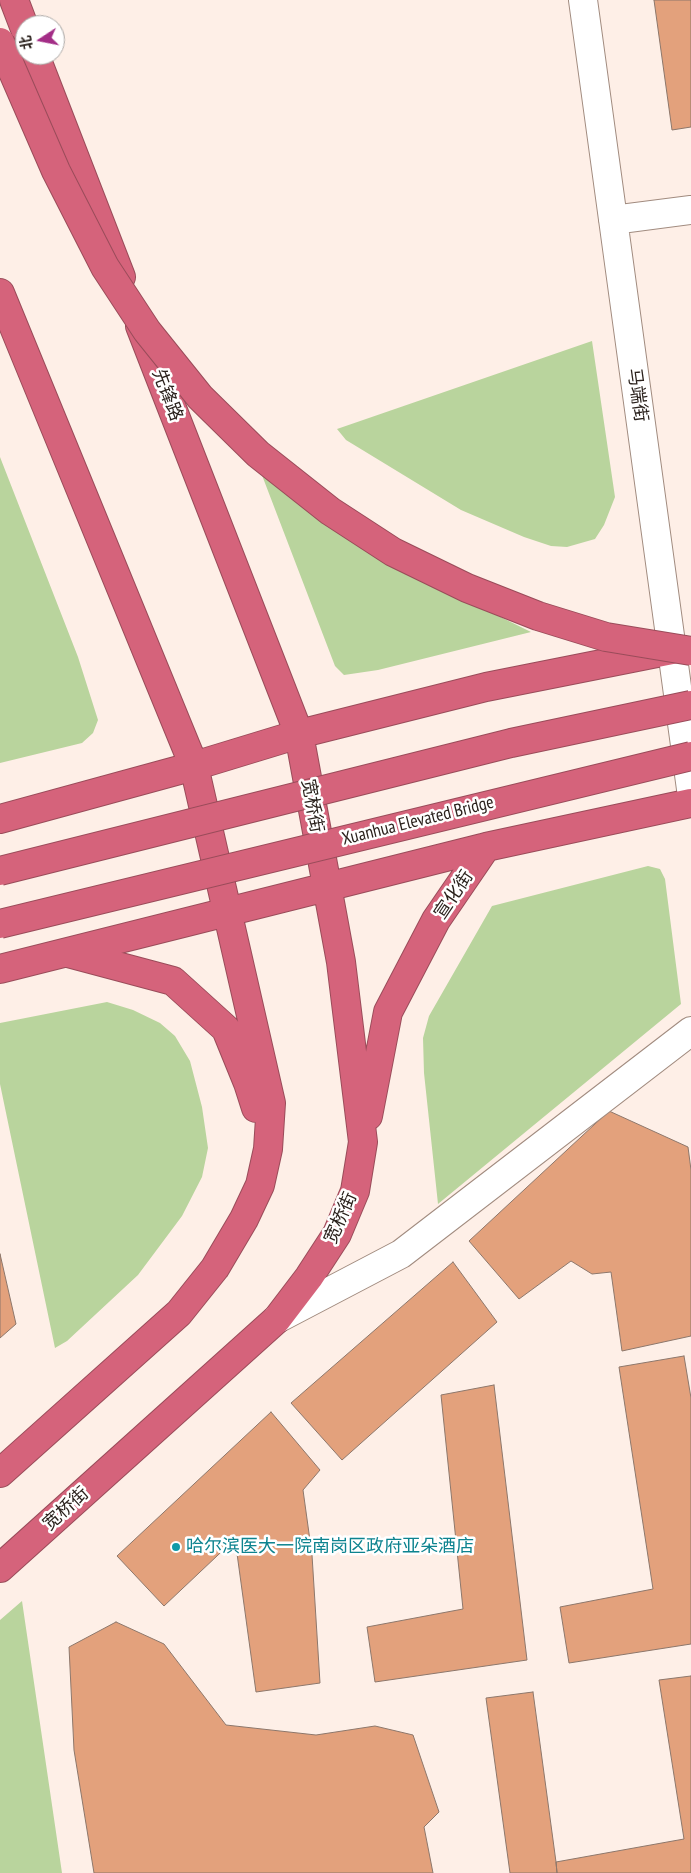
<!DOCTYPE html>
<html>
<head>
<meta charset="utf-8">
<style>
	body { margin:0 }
	#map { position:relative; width:691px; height:1873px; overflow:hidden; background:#feefe7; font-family:"PT Sans Narrow","Noto Sans SC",sans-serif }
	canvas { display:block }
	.north { position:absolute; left:15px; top:15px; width:50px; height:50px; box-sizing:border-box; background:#fff; border:1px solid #aaa7a5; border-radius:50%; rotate:259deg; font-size:14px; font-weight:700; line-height:20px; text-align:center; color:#2b221d }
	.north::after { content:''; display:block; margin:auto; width:18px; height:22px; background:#a32d86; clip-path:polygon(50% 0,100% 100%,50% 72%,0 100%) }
</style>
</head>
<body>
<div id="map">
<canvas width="691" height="1873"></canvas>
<div class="north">北</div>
</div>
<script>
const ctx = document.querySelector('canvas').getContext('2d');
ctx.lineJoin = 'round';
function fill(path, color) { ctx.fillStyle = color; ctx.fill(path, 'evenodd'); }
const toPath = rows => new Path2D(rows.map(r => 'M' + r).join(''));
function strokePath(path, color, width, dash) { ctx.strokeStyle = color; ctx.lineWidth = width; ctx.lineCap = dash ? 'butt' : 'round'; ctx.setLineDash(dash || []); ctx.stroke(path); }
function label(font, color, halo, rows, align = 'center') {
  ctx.font = font + ' "PT Sans Narrow","Noto Sans SC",sans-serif'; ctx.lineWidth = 5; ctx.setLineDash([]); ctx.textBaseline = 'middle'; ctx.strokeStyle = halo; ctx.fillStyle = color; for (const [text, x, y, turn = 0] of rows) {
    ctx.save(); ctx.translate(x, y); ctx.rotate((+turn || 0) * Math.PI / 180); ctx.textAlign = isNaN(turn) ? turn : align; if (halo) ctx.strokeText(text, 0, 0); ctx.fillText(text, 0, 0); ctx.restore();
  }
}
fill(toPath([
	[592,341,615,497,604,525,595,539,567,547,551,546,524,537,461,510,346,440,337,429],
	[0,457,78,657,98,720,93,733,82,743,0,763],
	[260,470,458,596,531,632,378,670,344,675,335,666],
	[648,866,660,869,665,879,681,1004,438,1204,424,1073,423,1038,429,1016,492,906],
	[107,1002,133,1010,160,1023,175,1036,190,1061,202,1107,208,1148,202,1177,182,1216,138,1275,67,1341,55,1348,0,1084,0,1023],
	[22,1601,62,1873,0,1873,0,1620]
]), '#b9d49d');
const building = toPath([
	[654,0,691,0,691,127,672,130,654,0],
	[609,1111,688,1147,691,1170,691,1336,622,1351,611,1272,592,1274,571,1261,519,1299,469,1241,609,1111],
	[0,1254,16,1324,0,1338,0,1254],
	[453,1262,497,1322,342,1460,291,1403,453,1262],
	[684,1356,691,1398,691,1644,569,1663,560,1607,653,1589,619,1367,684,1356],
	[494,1385,527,1660,375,1682,367,1627,463,1609,441,1395,494,1385],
	[271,1412,320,1470,303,1490,312,1555,320,1683,256,1692,235,1539,164,1606,117,1556,271,1412],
	[116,1622,164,1644,226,1725,316,1735,375,1726,413,1735,439,1812,424,1827,433,1873,94,1873,74,1750,69,1647,116,1622],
	[691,1676,691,1873,557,1873,556,1862,684,1839,659,1680,691,1676],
	[533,1692,556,1862,557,1873,510,1873,486,1698,533,1692]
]);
fill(building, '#e3a17c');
strokePath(building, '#8d776b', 1);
const minor = toPath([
	[583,0,691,789],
	[613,220,691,210],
	[277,1319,401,1254,691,1031]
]);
const highway = toPath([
	[14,0,25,29],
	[35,55,121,277],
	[0,293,194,766,271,1103,268,1149,260,1185,244,1219,215,1268,179,1313,0,1473],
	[0,819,194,766,299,734,486,687,677,649],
	[68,953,173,981,226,1029,248,1083,256,1108],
	[0,969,486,847,691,803],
	[368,1116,388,1012,436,920,486,847],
	[0,1568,277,1319,309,1277,337,1234,355,1191,363,1142,341,962,299,734,140,326]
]);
strokePath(minor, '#a18b7f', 30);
strokePath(highway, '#9a4c5a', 30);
strokePath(minor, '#fff', 28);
strokePath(highway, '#d5637b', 28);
const highwayBridge = toPath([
	[0,42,56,171,105,267,147,331,200,397,258,454,330,511,393,552,467,588,538,616,606,637,691,651],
	[0,871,511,743,691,705],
	[0,924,691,756]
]);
strokePath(highwayBridge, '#9a4c5a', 30, []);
strokePath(highwayBridge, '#d5637b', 28);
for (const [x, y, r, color] of [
	[176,1547,5,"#0f9aa8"]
]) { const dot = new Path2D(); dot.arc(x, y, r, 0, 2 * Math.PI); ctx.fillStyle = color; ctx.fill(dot); strokePath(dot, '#fff', 2); }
label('18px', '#2b221d', '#fff', [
	["先锋路",167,395,69],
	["马端街",637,395,82],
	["宽桥街",312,806,80],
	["Xuanhua Elevated Bridge",418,821,-14],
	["宣化街",454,895,-56],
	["宽桥街",341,1218,-66],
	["宽桥街",66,1509,-42]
]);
label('18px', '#0d838f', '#fff', [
	["哈尔滨医大一院南岗区政府亚朵酒店",186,1547]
], 'left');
</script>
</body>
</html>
